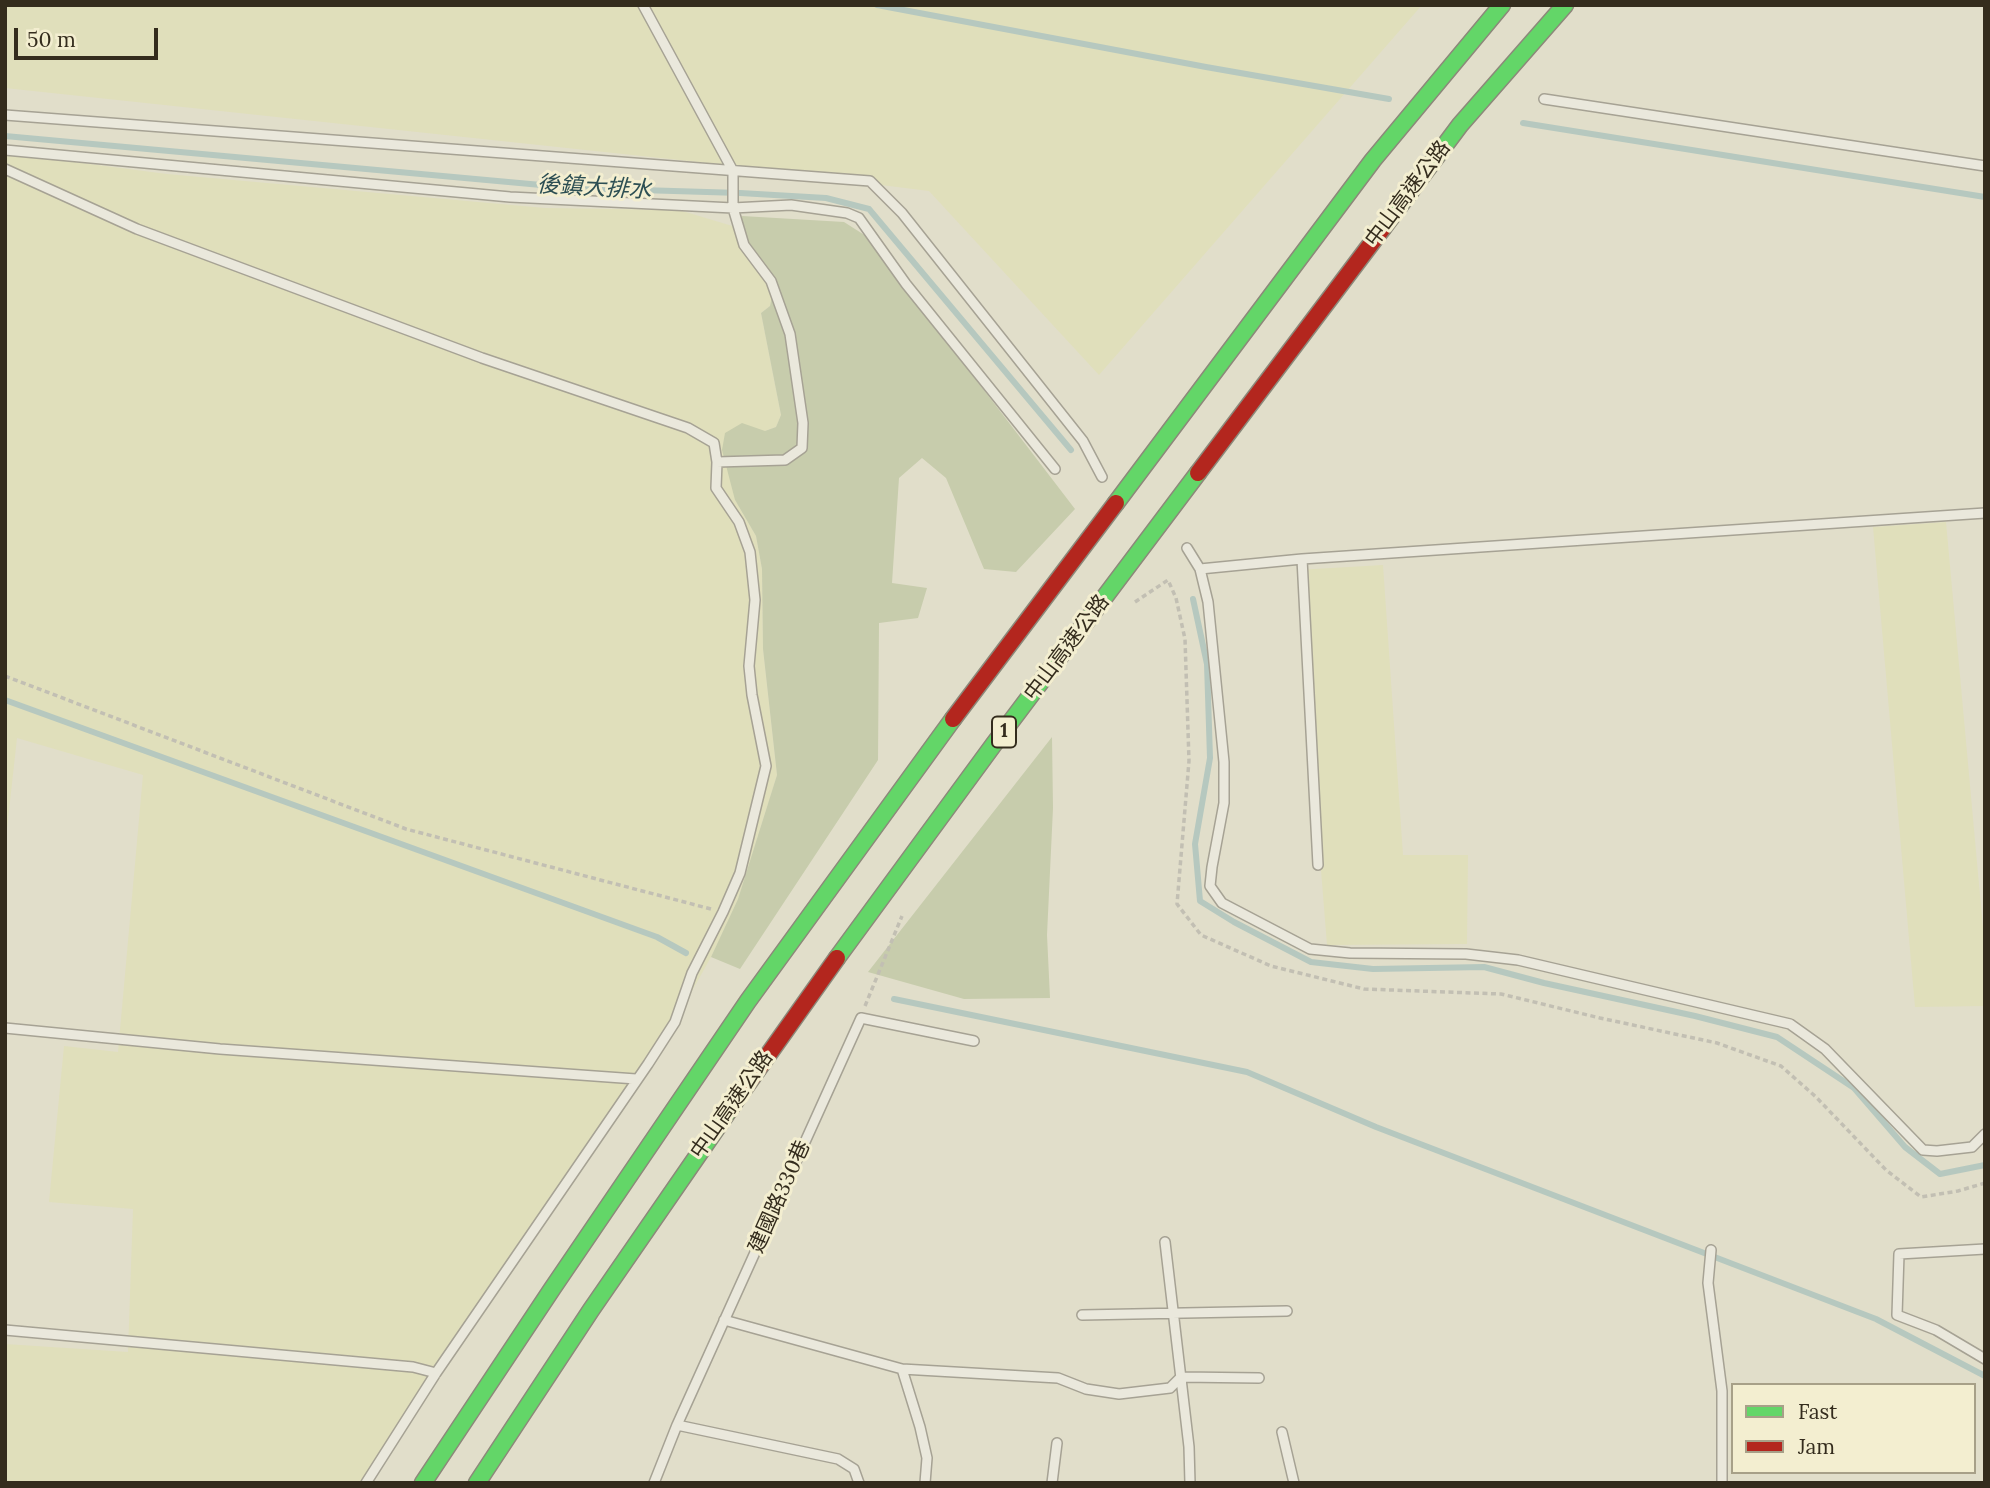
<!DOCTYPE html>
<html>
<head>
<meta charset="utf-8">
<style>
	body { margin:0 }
	#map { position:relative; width:1990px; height:1488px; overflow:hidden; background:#e1deca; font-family:Lora,serif }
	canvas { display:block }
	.frame { position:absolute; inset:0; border:7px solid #342c1d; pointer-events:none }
	.legend { position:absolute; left:1731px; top:1383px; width:245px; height:91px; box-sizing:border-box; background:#f3eed0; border:2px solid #a7a088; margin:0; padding:9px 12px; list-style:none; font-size:21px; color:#342c1d }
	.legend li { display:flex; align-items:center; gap:14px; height:35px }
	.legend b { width:35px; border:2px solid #a7a088 }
	.scale { position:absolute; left:14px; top:28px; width:144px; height:32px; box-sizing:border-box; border:4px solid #342c1d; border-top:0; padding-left:9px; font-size:21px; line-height:24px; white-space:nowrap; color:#342c1d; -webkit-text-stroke:5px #f3eed0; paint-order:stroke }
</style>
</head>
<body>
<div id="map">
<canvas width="1990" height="1488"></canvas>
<div class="frame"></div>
<ul class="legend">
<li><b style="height:9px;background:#63d668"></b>Fast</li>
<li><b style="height:9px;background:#b3261e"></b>Jam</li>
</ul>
<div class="scale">50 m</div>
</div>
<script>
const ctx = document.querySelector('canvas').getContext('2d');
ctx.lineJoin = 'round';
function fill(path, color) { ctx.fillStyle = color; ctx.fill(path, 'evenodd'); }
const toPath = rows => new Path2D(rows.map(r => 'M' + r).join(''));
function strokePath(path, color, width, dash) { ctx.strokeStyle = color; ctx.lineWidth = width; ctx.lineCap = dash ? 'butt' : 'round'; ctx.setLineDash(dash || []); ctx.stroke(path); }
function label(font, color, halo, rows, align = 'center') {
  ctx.font = font + ' Lora,"Noto Sans TC",serif'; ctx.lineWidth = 6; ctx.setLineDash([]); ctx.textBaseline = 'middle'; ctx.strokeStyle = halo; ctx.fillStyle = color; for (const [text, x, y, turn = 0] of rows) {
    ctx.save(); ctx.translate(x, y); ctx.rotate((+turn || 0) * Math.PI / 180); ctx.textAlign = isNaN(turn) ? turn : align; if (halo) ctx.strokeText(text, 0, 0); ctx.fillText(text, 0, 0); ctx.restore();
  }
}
fill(toPath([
	[5,5,1422,5,1099,375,929,191,698,162,5,88],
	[5,153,167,174,545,208,679,210,739,228,773,291,770,306,761,313,781,415,776,427,765,431,735,500,756,536,762,569,763,649,777,775,738,899,711,957,663,1043,433,1367,369,1483,5,1483,5,1344,128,1352,133,1209,49,1202,64,1046,118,1052,143,775,17,738,5,847],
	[1946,522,1985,950,1985,1006,1915,1007,1873,527],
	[1383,565,1403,855,1468,855,1467,944,1327,945,1297,570]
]), '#e0dfbb');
fill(toPath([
	[742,216,844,222,866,236,1075,509,1016,572,984,569,946,478,922,458,899,478,892,583,927,588,918,618,879,623,878,760,740,969,711,957,738,899,777,775,763,649,762,569,756,536,735,500,722,450,725,433,742,423,765,431,776,427,781,415,761,313,770,306,773,291,739,228],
	[1052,737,1053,808,1047,935,1050,998,964,999,868,972]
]), '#c7ccac');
strokePath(toPath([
	[877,5,1206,67,1389,99],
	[1523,123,1985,197],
	[5,136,574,188,740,193,826,198,869,209,1071,450],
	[1193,599,1207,664,1210,758,1195,844,1200,901,1234,922,1311,962,1373,969,1484,967,1544,983,1695,1016,1777,1037,1854,1088,1905,1147,1940,1174,1985,1165],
	[5,700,657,937,686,953],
	[894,999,1247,1072,1376,1127,1876,1319,1985,1376]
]), '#b6c8bf', 6);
const lane = toPath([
	[643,5,733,171,733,208,744,245,771,281,790,334,803,423,802,448,785,460,717,462],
	[1544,99,1985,166],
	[5,115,870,181,902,213,1083,441,1102,477],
	[5,150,510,197,733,208,791,205,847,213,859,218,906,284,1055,469],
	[5,169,137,229,482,358,688,428,714,443,717,462,716,488,739,522,750,552,755,600,749,666,752,695,766,766,740,873,723,912,692,973,675,1022,648,1064,436,1373,366,1483],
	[1187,548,1200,569,1208,602,1224,762,1224,803,1212,867,1210,886,1222,903,1310,949,1350,953,1466,954,1518,960,1790,1024,1825,1049,1923,1150,1937,1151,1972,1147,1985,1134],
	[1302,559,1318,865],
	[1200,569,1302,559,1985,513],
	[5,1028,220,1049,636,1079],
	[1165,1242,1189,1447,1190,1483],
	[1985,1249,1899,1254,1897,1315,1936,1330,1985,1359],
	[1711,1250,1708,1283,1722,1391,1722,1483],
	[1082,1315,1287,1311],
	[724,1320,902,1369,1058,1378,1086,1389,1119,1394,1170,1388,1181,1377,1259,1378],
	[5,1330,413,1367,436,1373],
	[902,1369,920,1427,927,1458,925,1483],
	[677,1425,838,1459,854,1469,859,1483],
	[1282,1432,1294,1483],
	[654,1483,677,1425,861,1018,974,1041],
	[1052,1483,1057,1443]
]);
const fast = toPath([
	[1383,228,1460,125,1565,5],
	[1116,503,1373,160,1502,5],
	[837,958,994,744,1198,473],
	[423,1483,552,1289,748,1001,953,719],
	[477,1483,591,1310,734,1103]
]);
const jam = toPath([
	[1198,473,1383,228],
	[953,719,1116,503],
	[734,1103,837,958]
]);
strokePath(lane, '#a6a294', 12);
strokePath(fast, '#8c887a', 19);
strokePath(jam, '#8c887a', 19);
strokePath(toPath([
	[1135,602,1168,580,1176,598,1185,639,1189,761,1177,904,1201,935,1271,966,1364,989,1501,994,1600,1018,1717,1043,1781,1066,1816,1097,1886,1170,1921,1197,1958,1191,1985,1183],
	[5,676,406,829,711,909],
	[865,1006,902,916]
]), '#c2bfb3', 3.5, [5, 3.5]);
strokePath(lane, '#eae8dc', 9);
strokePath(fast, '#63d668', 16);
strokePath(jam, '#b3261e', 16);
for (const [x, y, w] of [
	[1004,732,24]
]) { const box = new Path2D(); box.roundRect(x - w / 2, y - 15.5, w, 31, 5); ctx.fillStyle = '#f3eed0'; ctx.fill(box); strokePath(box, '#342c1d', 2); }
label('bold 19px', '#342c1d', null, [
	["1",1004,732]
]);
label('21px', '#342c1d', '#f3eed0', [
	["中山高速公路",1408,194,-53],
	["中山高速公路",1067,648,-53],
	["中山高速公路",732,1105,-55],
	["建國路330巷",780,1197,-66]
]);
label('italic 23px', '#2d4f53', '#f3eed0', [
	["後鎮大排水",594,188,3]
]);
</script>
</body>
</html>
